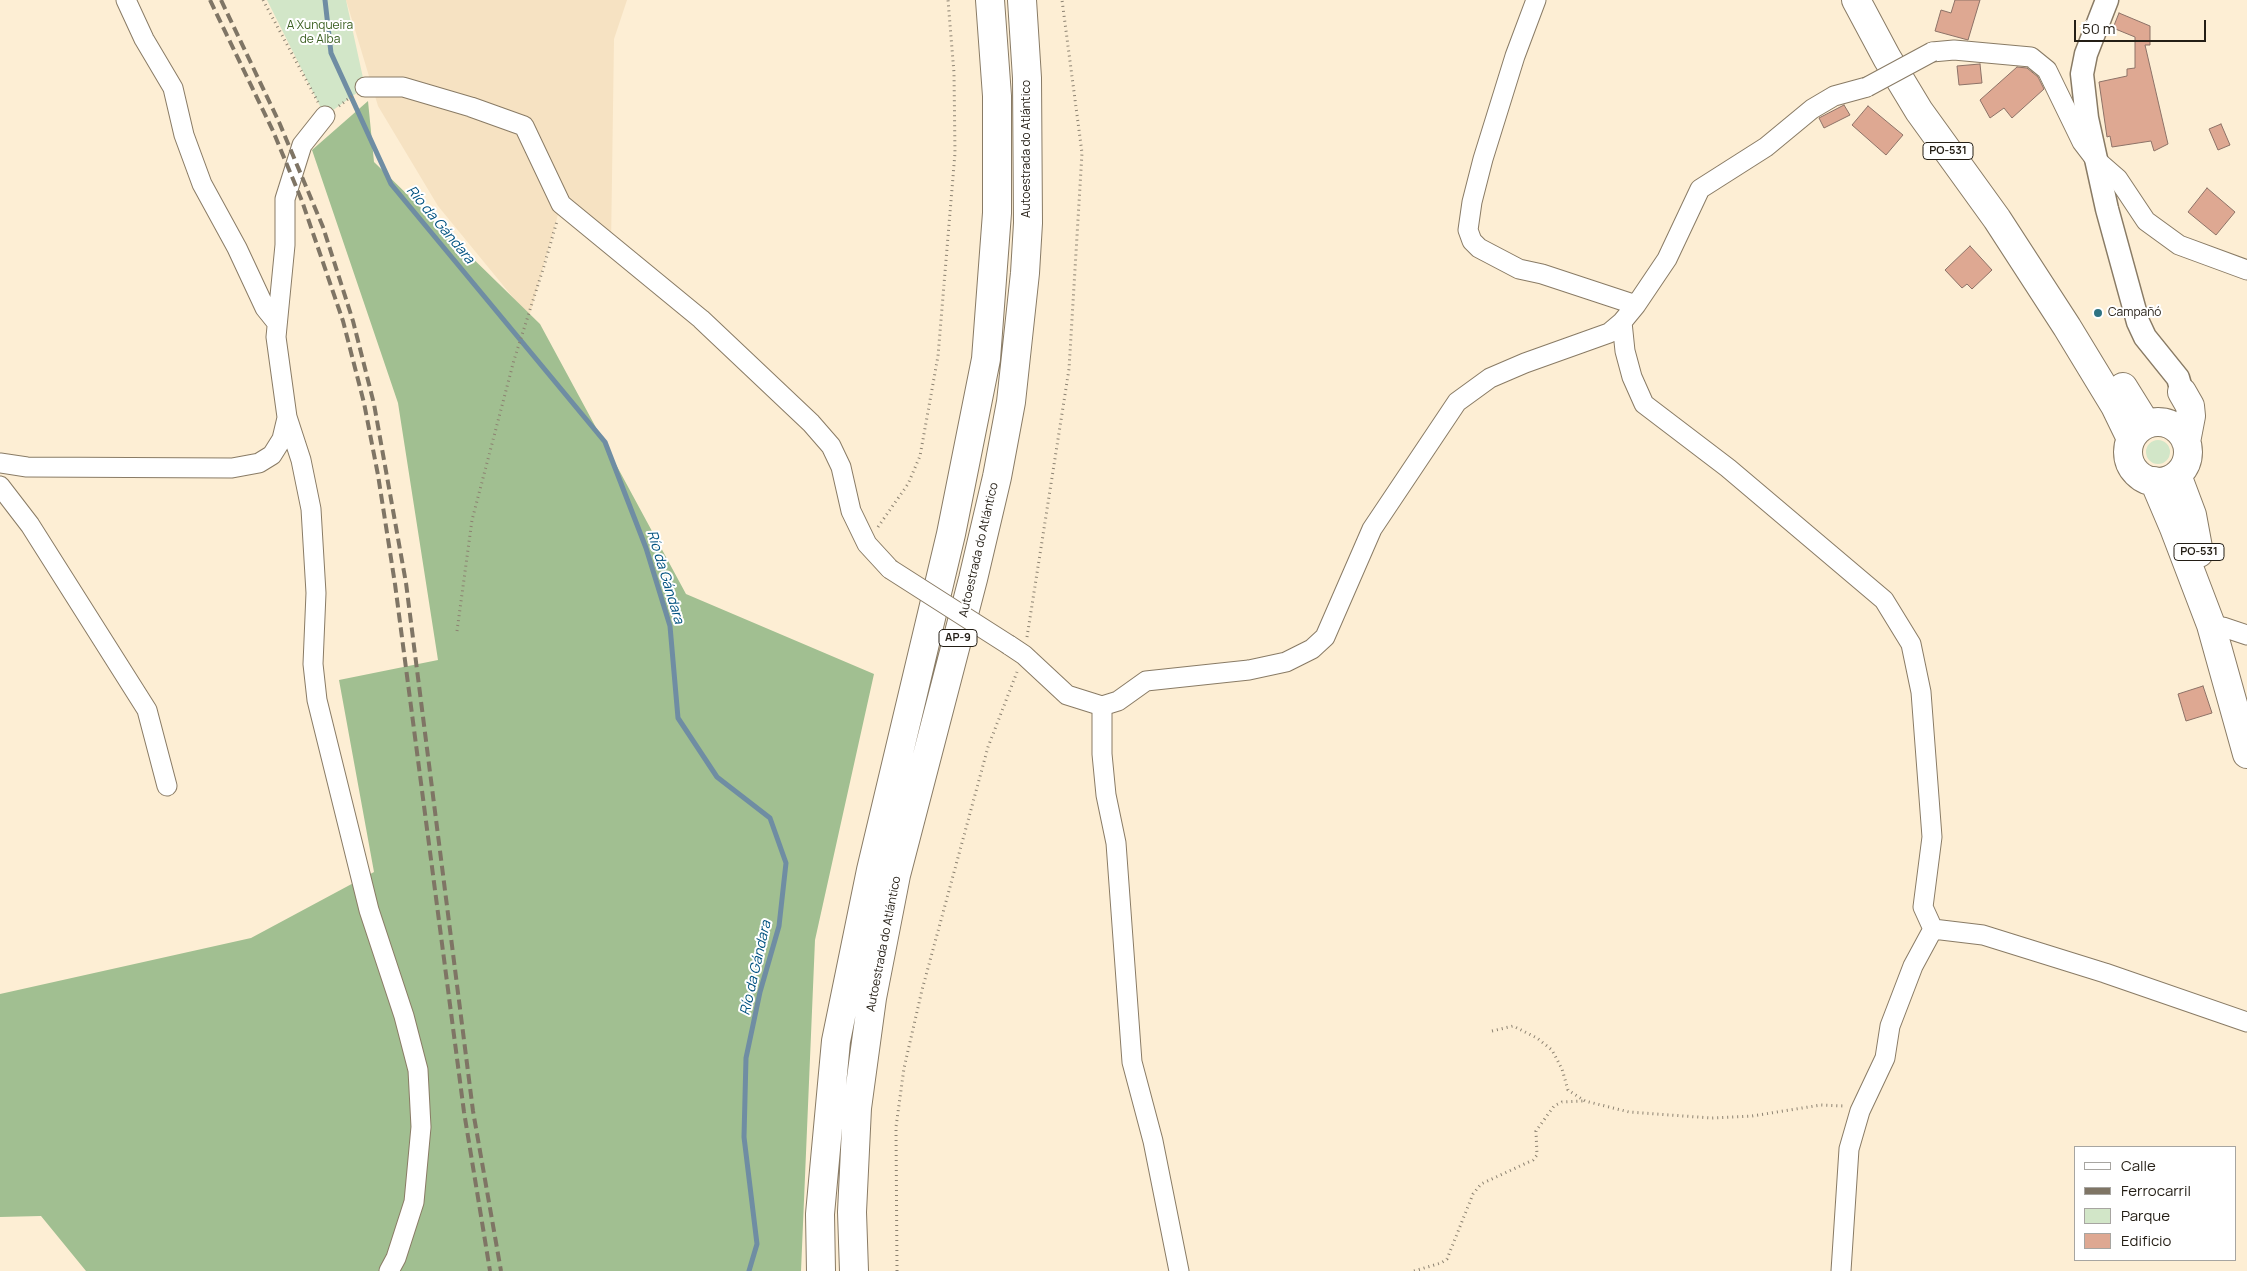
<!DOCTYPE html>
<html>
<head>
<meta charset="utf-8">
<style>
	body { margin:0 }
	#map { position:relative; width:2247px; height:1271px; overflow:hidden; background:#fdeed4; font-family:Manrope,sans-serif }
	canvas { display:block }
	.legend { position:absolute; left:2074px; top:1146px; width:162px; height:115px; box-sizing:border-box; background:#fff; border:1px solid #a7a5a1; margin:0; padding:6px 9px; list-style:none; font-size:15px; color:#241e15 }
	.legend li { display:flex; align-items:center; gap:10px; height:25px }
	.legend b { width:25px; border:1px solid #a7a5a1 }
	.scale { position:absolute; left:2074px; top:20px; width:132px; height:22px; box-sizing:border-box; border:2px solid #241e15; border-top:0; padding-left:6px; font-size:15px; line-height:18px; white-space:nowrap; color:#241e15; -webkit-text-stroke:4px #fff; paint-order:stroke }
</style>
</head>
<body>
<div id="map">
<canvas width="2247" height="1271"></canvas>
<ul class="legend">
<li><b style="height:6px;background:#fff"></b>Calle</li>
<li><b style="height:6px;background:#7f7565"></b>Ferrocarril</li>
<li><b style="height:14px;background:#d2e6c8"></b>Parque</li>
<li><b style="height:14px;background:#dea892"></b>Edificio</li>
</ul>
<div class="scale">50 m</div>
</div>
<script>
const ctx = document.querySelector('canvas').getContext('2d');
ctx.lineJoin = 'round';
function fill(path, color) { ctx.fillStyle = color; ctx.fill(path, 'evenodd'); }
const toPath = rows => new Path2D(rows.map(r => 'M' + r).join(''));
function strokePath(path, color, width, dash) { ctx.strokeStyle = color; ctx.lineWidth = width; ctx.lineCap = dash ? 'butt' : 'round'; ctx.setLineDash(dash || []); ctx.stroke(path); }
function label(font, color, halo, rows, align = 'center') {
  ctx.font = font + ' Manrope,sans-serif'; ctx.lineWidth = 4; ctx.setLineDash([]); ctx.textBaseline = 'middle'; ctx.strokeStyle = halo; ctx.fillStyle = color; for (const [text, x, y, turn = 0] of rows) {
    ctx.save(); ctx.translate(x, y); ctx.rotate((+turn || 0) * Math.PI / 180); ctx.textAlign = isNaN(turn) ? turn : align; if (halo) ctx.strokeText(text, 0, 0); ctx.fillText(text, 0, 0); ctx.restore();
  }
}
fill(toPath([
	[346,0,627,0,614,39,611,246,561,204,529,317,438,206,378,106]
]), '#f6e2c2');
fill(toPath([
	[267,0,346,0,365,87,325,116],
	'2146 452a12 12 0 1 1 24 0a12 12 0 1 1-24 0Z'
]), '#d2e6c8');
fill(toPath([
	[368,101,374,162,540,324,686,594,874,674,815,940,801,1271,86,1271,41,1216,0,1217,0,994,251,938,374,872,339,680,438,660,398,403,312,150]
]), '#a1bf91');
strokePath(toPath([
	[325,0,331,53,391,184,605,442,646,548,670,626,678,718,717,777,770,818,786,863,779,926,760,992,746,1058,744,1137,757,1244,749,1271]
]), '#6f8da3', 5);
const building = toPath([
	[1955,0,1980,0,1968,40,1935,31,1941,10,1951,13,1955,0],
	[2119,13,2150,26,2150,45,2145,45,2168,144,2154,151,2151,141,2112,147,2110,136,2107,137,2099,82,2127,76,2127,69,2135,68,2135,37,2113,28,2119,13],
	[1980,64,1982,83,1959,85,1957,66,1980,64],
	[2017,67,2027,68,2038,77,2044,89,2012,118,2004,108,1990,118,1980,100,2017,67],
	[1844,105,1850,115,1824,128,1819,118,1844,105],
	[1868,106,1903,135,1886,155,1852,125,1868,106],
	[2221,124,2230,145,2218,150,2209,129,2221,124],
	[2207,188,2235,212,2216,235,2188,212,2207,188],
	[1970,246,1992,270,1972,289,1967,284,1962,288,1945,270,1970,246],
	[2203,686,2212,713,2186,721,2178,694,2203,686]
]);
fill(building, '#dea892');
strokePath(building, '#8d7267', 1);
const minor = toPath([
	[126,0,144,39,173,88,184,135,202,184,237,248,265,308,277,323],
	[1536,0,1515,56,1483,159,1472,202,1468,230,1472,241,1479,248,1519,269,1542,274,1636,305],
	[1932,52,1954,50,2031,57,2047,70,2082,142,2095,159,2118,179,2146,221,2179,245,2247,270],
	[365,87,403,87,471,107,524,126,561,204,701,319,811,423,831,446,841,467,851,511,867,544,890,569],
	[325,116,302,145,285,199,285,245,276,337,287,417,301,460,311,509,316,593,313,664,317,700,369,910,404,1016,418,1070,421,1127,414,1202,396,1258,389,1271],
	[1622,322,1625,351,1632,377,1644,404,1728,468,1884,600,1911,644,1921,692,1932,837,1923,907,1933,929,1913,966,1890,1026,1885,1058,1860,1111,1849,1149,1841,1271],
	[0,463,27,467,232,468,259,463,272,455,282,439,287,418],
	[0,486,30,525,147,710,167,786],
	[2223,627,2247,635],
	[1009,645,1024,655,1067,695,1102,706,1118,701,1146,681,1249,670,1286,662,1312,649,1325,637,1372,529,1457,402,1490,378,1525,363,1609,333,1622,322,1636,305,1667,259,1700,189,1766,147,1812,109,1834,96,1867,87],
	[1102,706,1102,754,1106,795,1116,843,1132,1062,1153,1141,1179,1271],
	[1933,929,1983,935,2105,973,2247,1022]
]);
const tertiary = toPath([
	[2107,0,2086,54,2082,74,2087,118,2107,209,2138,322,2145,337,2178,378,2182,392]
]);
const primary = toPath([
	[1856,0,1887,58,1919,111,1997,219,2067,327,2115,406,2131,439],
	[2123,387,2146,424],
	[2182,392,2190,406,2191,416,2186,442],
	'2128 452a30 30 0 1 1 60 0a30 30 0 1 1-60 0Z',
	[2177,475,2192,515,2199,553],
	[2154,481,2174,528,2211,625,2247,754]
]);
const motorway = toPath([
	[821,1271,820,1214,836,1041,871,870,951,534,986,359,997,213,997,96,990,0],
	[854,1271,852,1212,857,1108,872,998,896,875,973,579,997,477,1011,402,1025,273,1028,223,1027,78,1022,0]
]);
strokePath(minor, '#897b65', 21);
strokePath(tertiary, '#897b65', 25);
strokePath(primary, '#897b65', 30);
strokePath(motorway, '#897b65', 30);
strokePath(toPath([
	[263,0,318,102],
	[339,106,352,96],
	[878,527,908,484,920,456,938,356,955,153,954,73,948,0],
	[457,631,472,520,514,360,544,266,557,221],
	[1027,637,1069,369,1082,153,1062,0],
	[1492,1031,1513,1026,1537,1038,1552,1050,1562,1069,1568,1090,1585,1101,1629,1112,1711,1118,1752,1116,1821,1105,1845,1106],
	[897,1271,896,1127,904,1068,922,990,988,747,1017,672],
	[1414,1271,1441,1263,1447,1259,1473,1194,1481,1184,1533,1160,1537,1155,1536,1131,1554,1106,1562,1102,1584,1101]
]), '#8c8271', 3, [1, 4]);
strokePath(minor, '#fff', 19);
strokePath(tertiary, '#fff', 22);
strokePath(primary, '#fff', 28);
strokePath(motorway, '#fff', 28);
strokePath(toPath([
	[210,0,273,131,302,201,343,321,364,403,378,475,395,584,464,1112,490,1271],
	[221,0,279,122,323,227,353,321,374,404,406,583,473,1111,501,1271]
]), '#7f7565', 4, [10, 5]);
const minorBridge = toPath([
	[1867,87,1932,52],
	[890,569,1009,645]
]);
strokePath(minorBridge, '#897b65', 21, []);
strokePath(minorBridge, '#fff', 19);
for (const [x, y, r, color] of [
	[2098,313,5,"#2f7383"]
]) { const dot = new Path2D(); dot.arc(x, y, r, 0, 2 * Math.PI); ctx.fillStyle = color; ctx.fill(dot); strokePath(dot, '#fff', 2); }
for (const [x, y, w] of [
	[1948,151,50],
	[2199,552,50],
	[958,638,38]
]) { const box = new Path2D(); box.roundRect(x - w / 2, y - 8.5, w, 17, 4); ctx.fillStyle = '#fff'; ctx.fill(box); strokePath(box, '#241e15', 1); }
label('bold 11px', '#241e15', null, [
	["PO-531",1948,151],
	["PO-531",2199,552],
	["AP-9",958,638]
]);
label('12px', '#395e1f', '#fff', [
	["A Xunqueira",320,26],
	["de Alba",320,40]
]);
label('12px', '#241e15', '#fff', [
	["Autoestrada do Atlántico",1027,149,-90],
	["Autoestrada do Atlántico",979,550,-77],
	["Autoestrada do Atlántico",884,944,-79]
]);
label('12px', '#241e15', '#fff', [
	["Campañó",2108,313]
], 'left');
label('italic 14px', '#015280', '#fff', [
	["Río da Gándara",440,225,50],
	["Río da Gándara",665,577,73],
	["Río da Gándara",756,968,-77]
]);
</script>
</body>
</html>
